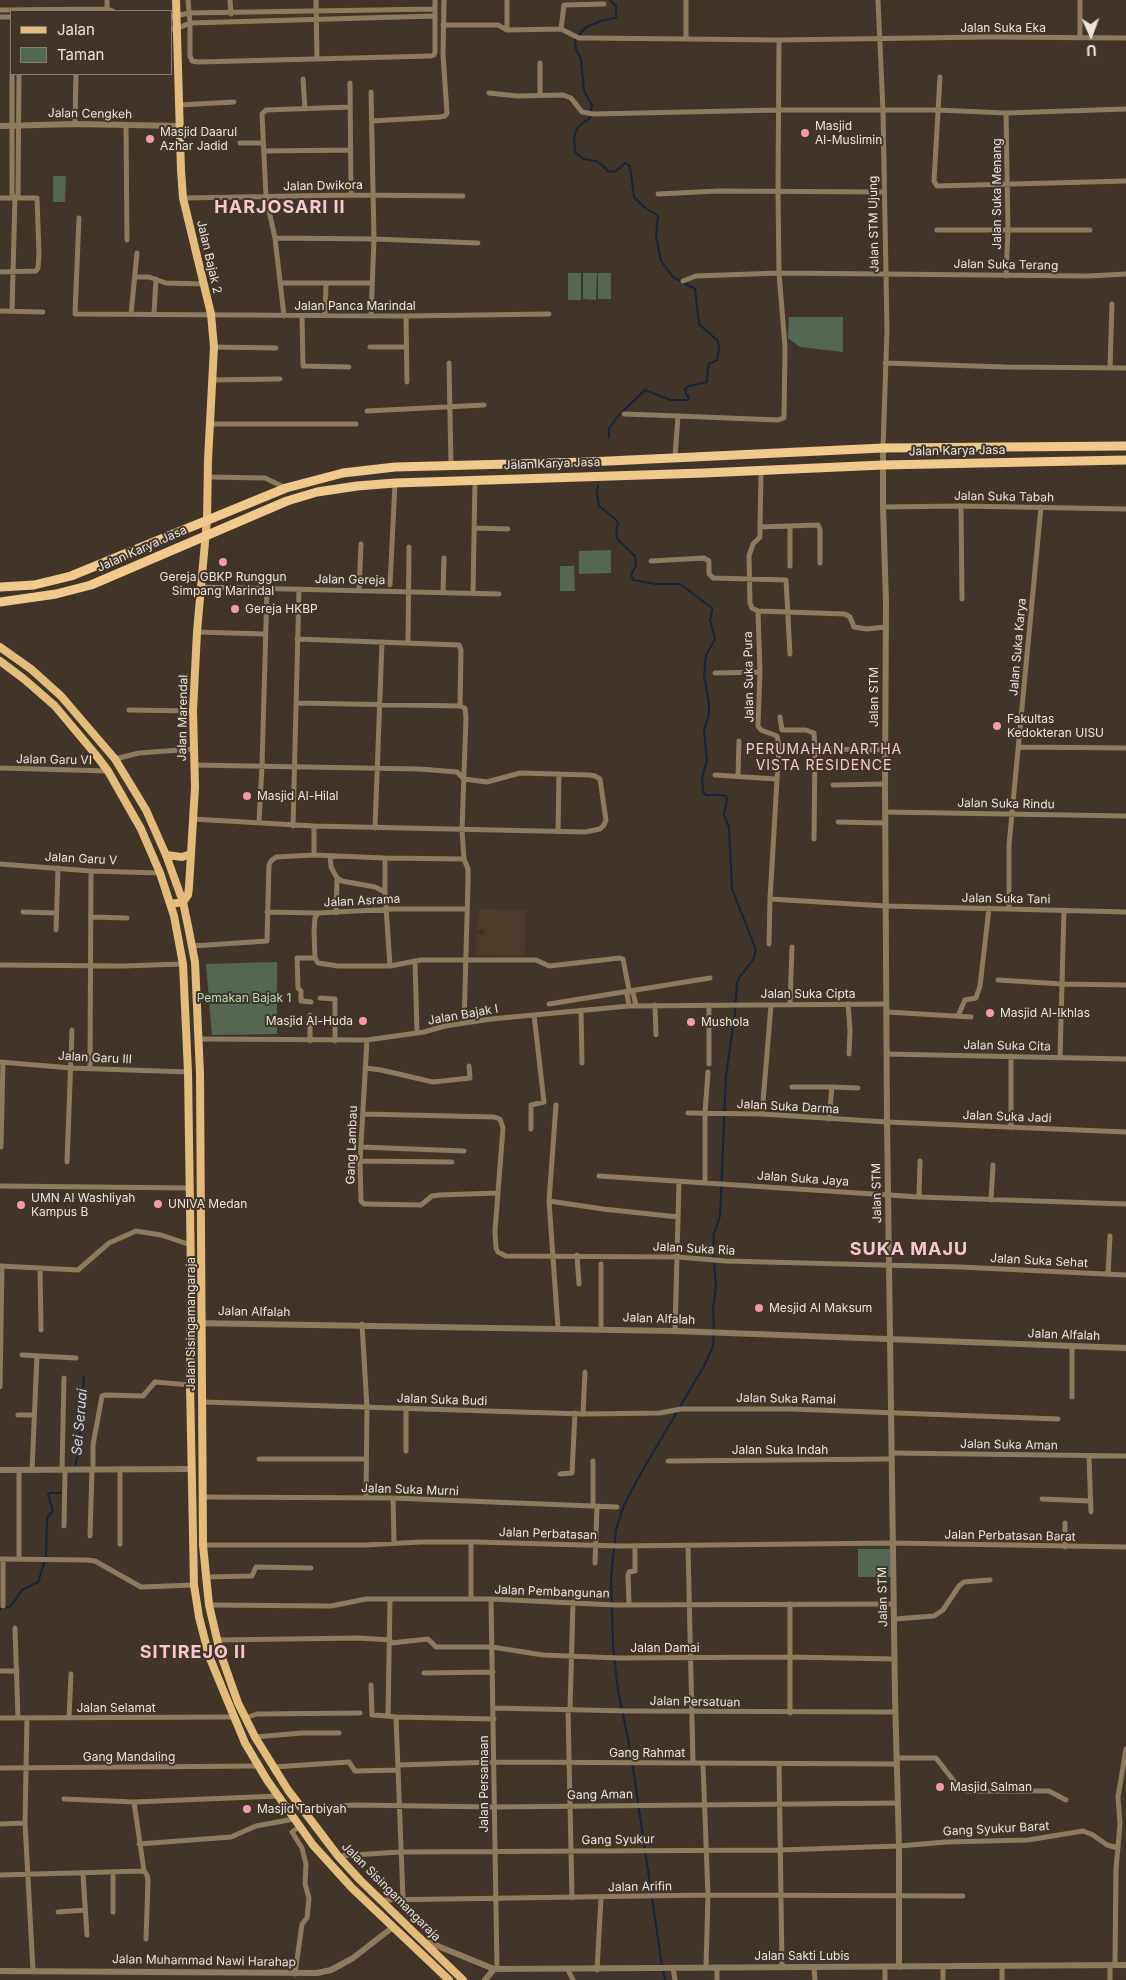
<!DOCTYPE html>
<html>
<head>
<meta charset="utf-8">
<style>
	body { margin:0 }
	#map { position:relative; width:1126px; height:1980px; overflow:hidden; background:#413529; font-family:Inter,sans-serif }
	canvas { display:block }
	.legend { position:absolute; left:10px; top:10px; width:162px; height:65px; box-sizing:border-box; background:#413529; border:1px solid #857b71; margin:0; padding:6px 9px; list-style:none; font-size:15px; color:#ece4dd }
	.legend li { display:flex; align-items:center; gap:10px; height:25px }
	.legend b { width:25px; border:1px solid #857b71 }
	.north { position:absolute; left:1066px; top:10px; width:50px; height:50px; -webkit-text-stroke:4px #413529; paint-order:stroke; rotate:178deg; font-size:14px; font-weight:700; line-height:20px; text-align:center; color:#ece4dd }
	.north::after { content:''; display:block; margin:auto; width:18px; height:22px; background:#ece4dd; clip-path:polygon(50% 0,100% 100%,50% 72%,0 100%) }
</style>
</head>
<body>
<div id="map">
<canvas width="1126" height="1980"></canvas>
<ul class="legend">
<li><b style="height:6px;background:#e5bb7c"></b>Jalan</li>
<li><b style="height:14px;background:#546654"></b>Taman</li>
</ul>
<div class="north">U</div>
</div>
<script>
const ctx = document.querySelector('canvas').getContext('2d');
ctx.lineJoin = 'round';
function fill(path, color) { ctx.fillStyle = color; ctx.fill(path, 'evenodd'); }
const toPath = rows => new Path2D(rows.map(r => 'M' + r).join(''));
function strokePath(path, color, width, dash) { ctx.strokeStyle = color; ctx.lineWidth = width; ctx.lineCap = dash ? 'butt' : 'round'; ctx.setLineDash(dash || []); ctx.stroke(path); }
function label(font, color, halo, rows, align = 'center') {
  ctx.font = font + ' Inter,sans-serif'; ctx.lineWidth = 4; ctx.setLineDash([]); ctx.textBaseline = 'middle'; ctx.strokeStyle = halo; ctx.fillStyle = color; for (const [text, x, y, turn = 0] of rows) {
    ctx.save(); ctx.translate(x, y); ctx.rotate((+turn || 0) * Math.PI / 180); ctx.textAlign = isNaN(turn) ? turn : align; if (halo) ctx.strokeText(text, 0, 0); ctx.fillText(text, 0, 0); ctx.restore();
  }
}
fill(toPath([
	[479,909,526,910,525,956,477,955,475,935,484,935,484,929,476,929]
]), '#4c3b2a');
fill(toPath([
	[53,176,66,176,65,202,53,202],
	[568,273,581,273,581,300,568,300],
	[583,273,597,273,596,300,583,299],
	[598,273,611,273,611,299,598,299],
	[789,317,843,317,843,352,800,347,788,338],
	[611,550,611,573,579,574,579,551],
	[560,566,574,566,575,591,560,591],
	[277,962,277,1034,212,1035,206,964],
	[858,1549,892,1549,892,1577,858,1577]
]), '#546654');
strokePath(toPath([
	[609,438,609,429,617,417,645,390,671,400,688,400,689,397,686,394,685,389,689,386,707,382,708,368,709,364,717,360,719,349,718,341,699,324,695,289,673,277,661,261,656,236,658,216,644,207,634,197,630,166,625,163,616,171,609,172,601,164,596,161,583,159,575,152,574,139,575,133,579,126,590,118,592,105,584,91,581,59,576,49,575,39,586,27,604,20,616,18,616,6,610,0],
	[598,486,597,494,599,506,615,519,618,523,616,531,618,540,635,556,636,565,631,575,633,580,656,584,680,584,712,608,712,611,710,620,715,639,706,655,704,675,709,703,709,715,704,729,707,760,702,778,703,792,706,795,722,795,726,796,727,799,724,815,729,827,732,889,756,950,753,960,739,978,737,983,735,1012,726,1076,720,1216,714,1233,713,1251,716,1286,713,1309,714,1330],
	[75,1467,79,1450,84,1376],
	[0,1609,11,1606,22,1590,38,1582,46,1558,47,1518,53,1511,48,1495,50,1493,62,1493,63,1491],
	[662,1966,630,1748,618,1691,613,1644,611,1578,616,1529,624,1505,641,1473,704,1366,713,1346,714,1334],
	[663,1970,665,1980]
]), '#13243c', 2);
strokePath(toPath([
	[188,0,190,23,190,56,192,61,198,62,431,56,434,55,435,52,435,0],
	[230,0,231,14],
	[316,0,317,59],
	[878,0,883,111,887,330,883,448],
	[0,10,107,9,113,11],
	[107,11,107,0],
	[0,17,11,17],
	[171,17,189,13,435,9],
	[443,25,498,25,507,30,561,29,579,38,589,38,779,40,988,37,1126,38],
	[171,29,176,29,190,23,435,16],
	[561,29,564,5,604,4],
	[507,30,507,0],
	[1080,38,1080,0],
	[686,39,686,0],
	[540,63,540,94],
	[12,74,12,197],
	[940,77,934,181,937,186,1126,181],
	[303,79,305,109],
	[350,83,351,195],
	[489,93,517,96,563,95,571,98,582,112,593,114,777,110,937,110,1006,113,1126,109],
	[179,105,234,102],
	[1006,113,1008,230,1006,276],
	[372,121,440,117,445,116,447,113,443,55,444,0],
	[75,124,76,74],
	[126,126,127,240],
	[240,143,263,143],
	[264,151,351,150],
	[658,194,718,191,884,192],
	[18,197,19,74],
	[0,198,37,198,39,254,38,268,36,271,0,272],
	[183,198,351,195,463,196],
	[79,218,75,314,406,316,549,314],
	[937,230,1090,230],
	[275,238,374,239,478,243],
	[135,277,149,277,166,283,204,284],
	[683,281,696,276,779,273,1088,276,1126,274],
	[281,283,371,283],
	[0,311,43,312],
	[12,311,15,197],
	[131,314,137,253],
	[154,314,156,279],
	[284,316,275,238,266,197,262,114,266,110,350,107],
	[302,316,303,366,349,367],
	[325,316,326,283],
	[371,316,374,239,371,92],
	[406,316,407,382],
	[214,347,276,348],
	[370,347,406,347],
	[449,363,451,465],
	[885,363,1005,367,1126,368],
	[1110,367,1112,304],
	[212,380,280,379],
	[367,411,484,405],
	[624,414,678,416],
	[209,424,356,424],
	[675,457,678,416,778,420,784,418,785,347,779,273,778,191,779,40],
	[761,471,760,527,818,525,820,529,820,563],
	[208,477,265,478,286,488],
	[961,506,962,599],
	[883,507,961,506,1126,509],
	[475,528,508,529],
	[651,561,704,558,709,561,709,574,713,578,786,580,790,654],
	[790,566,790,526],
	[390,585,395,483],
	[200,587,499,594],
	[359,590,361,544],
	[443,592,444,558],
	[473,593,475,480],
	[758,611,752,608,750,603,749,556,753,544,760,537,760,527],
	[885,627,867,629,854,627,850,617,845,614,758,611,760,672,758,726,761,730,777,736,779,746,770,899,886,906,1126,912],
	[197,632,265,634],
	[297,639,459,645,461,650,460,706],
	[408,642,409,547],
	[715,673,760,672],
	[296,703,460,706,465,708,466,717,462,830,464,859,468,869,468,883,464,1023],
	[129,710,193,711],
	[780,717,782,730,806,730,814,733,815,749],
	[1019,747,1126,748],
	[115,759,139,753,194,749],
	[0,768,108,771],
	[715,775,776,779],
	[738,776,739,741],
	[833,785,885,784],
	[885,812,1126,816],
	[192,819,314,826,585,832,600,829,604,825,606,820,600,779,595,776,589,775,520,773,487,782,464,779,457,772,419,769,194,765],
	[259,822,262,766,267,588],
	[838,822,885,823],
	[293,826,299,589],
	[375,828,382,642],
	[558,832,559,774],
	[814,839,815,749,885,750],
	[314,855,314,826],
	[330,856,331,867,337,878,342,881,375,887,385,892,390,966],
	[385,858,385,892],
	[0,864,91,871,160,873],
	[1009,908,1009,845,1041,507],
	[467,909,394,909,318,913,315,918,314,931,315,958,318,963,338,966,390,966,421,960,536,960,549,966,620,958,623,959,629,990,627,994,629,1006],
	[23,912,56,913],
	[267,912,318,913],
	[336,913,337,878],
	[91,917,127,918],
	[56,930,58,868],
	[769,944,770,899],
	[193,946,267,941,269,865,271,861,276,857,314,855,385,858,464,859],
	[415,961,417,1033],
	[0,965,123,966,183,964],
	[998,980,1062,984,1126,985],
	[629,990,633,993,636,1005],
	[320,998,335,999,335,1041],
	[311,1002,301,1001,301,991,298,988,297,958,315,958],
	[549,1004,710,978],
	[790,1004,792,947],
	[848,1004,850,1030,849,1054],
	[655,1005,656,1035],
	[581,1010,582,1063],
	[887,1012,971,1017],
	[310,1015,310,1041],
	[958,1016,965,1000,976,998,980,986,989,908],
	[199,1039,367,1040,424,1032,445,1026,491,1019,629,1006,887,1004],
	[367,1040,360,1161,361,1201,364,1204,368,1204,421,1205,432,1196,439,1195,497,1193],
	[887,1054,1126,1059],
	[1060,1057,1064,910],
	[0,1062,71,1068,188,1072],
	[709,1064,709,1005],
	[365,1068,381,1070,433,1082,470,1078,469,1066],
	[90,1069,91,871],
	[792,1087,832,1087,829,1119],
	[832,1087,858,1088],
	[688,1113,762,1114,887,1122,1126,1132],
	[363,1114,494,1117,500,1119,503,1128,495,1231,496,1248,498,1252,506,1256,678,1257,726,1261,960,1267,1126,1275],
	[762,1114,771,1005],
	[1011,1128,1011,1056],
	[531,1129,531,1105,544,1102,534,1015],
	[1,1147,3,1062],
	[361,1147,464,1151],
	[360,1161,452,1162],
	[67,1162,72,1030],
	[599,1176,919,1197,1126,1204],
	[705,1183,705,1113,708,1072],
	[0,1186,190,1188],
	[919,1197,920,1161],
	[991,1200,993,1165],
	[549,1201,556,1105],
	[577,1255,579,1284],
	[601,1264,601,1329],
	[0,1266,78,1270,109,1243,136,1231,161,1235,191,1245],
	[40,1268,41,1330],
	[1108,1274,1110,1236],
	[362,1324,367,1408,366,1498],
	[558,1328,549,1201,603,1209,678,1217],
	[675,1331,679,1182],
	[22,1355,76,1358],
	[0,1387,2,1266],
	[1072,1397,1072,1346],
	[203,1402,583,1414,660,1413,681,1409,791,1409,1058,1419],
	[583,1414,585,1372],
	[18,1415,34,1415],
	[406,1451,406,1408],
	[892,1453,1126,1456],
	[1089,1457,1091,1512],
	[259,1459,366,1459],
	[668,1461,892,1459],
	[32,1470,37,1356],
	[62,1470,64,1378],
	[93,1470,93,1445,102,1396,106,1395,143,1396,155,1382,190,1385],
	[560,1474,572,1473,575,1413],
	[203,1497,393,1498,617,1507],
	[393,1498,394,1543],
	[1042,1499,1091,1501],
	[593,1506,593,1461],
	[1065,1523,1065,1547],
	[64,1526,65,1470],
	[90,1536,92,1469],
	[120,1544,120,1469],
	[203,1545,365,1545,421,1542,477,1542,618,1546,893,1543,1126,1547],
	[688,1547,693,1763],
	[0,1559,87,1560,95,1561,141,1587,194,1585],
	[3,1559,3,1606],
	[19,1559,19,1470],
	[595,1563,597,1506],
	[206,1577,252,1576,256,1567,311,1568],
	[390,1599,388,1716,396,1717,403,1899],
	[471,1599,471,1542],
	[491,1599,497,1969],
	[629,1604,628,1576,629,1572,635,1571,635,1546],
	[790,1604,790,1713],
	[209,1605,331,1606,366,1599,491,1599,615,1605,894,1604],
	[895,1619,934,1616,943,1610,959,1586,964,1582,990,1580],
	[15,1628,18,1718],
	[217,1640,359,1638,390,1640],
	[391,1643,428,1639,436,1647,492,1647,543,1655,619,1658,790,1657,895,1659],
	[0,1671,17,1671],
	[424,1673,493,1672],
	[371,1685,372,1715,388,1716],
	[494,1708,629,1711,895,1712],
	[568,1709,572,1898],
	[570,1710,573,1602],
	[396,1717,494,1719],
	[0,1718,233,1717],
	[27,1718,25,1823,33,1971],
	[69,1718,71,1674],
	[245,1718,257,1714,360,1713],
	[255,1737,302,1733,339,1733],
	[896,1758,936,1758,957,1785,966,1791,1049,1791,1066,1800],
	[703,1764,708,1895,706,1967],
	[779,1764,782,1967],
	[398,1765,495,1762,897,1764],
	[273,1767,349,1762,355,1771,398,1770],
	[0,1768,259,1766],
	[64,1799,134,1802,278,1796],
	[134,1802,144,1871,147,1875,148,1881,146,1939],
	[304,1813,315,1808,353,1805,494,1807,898,1803],
	[0,1824,25,1823],
	[139,1844,231,1837,256,1826,294,1819],
	[338,1856,400,1852,780,1850,899,1846,946,1842,1028,1840,1083,1831,1093,1835,1107,1845,1118,1848],
	[83,1874,87,1935],
	[0,1875,144,1871],
	[381,1900,708,1895,963,1896],
	[58,1912,85,1910],
	[113,1912,113,1872],
	[1110,1965,1110,1980],
	[1115,1965,1116,1869,1120,1824,1118,1797,1126,1749],
	[1002,1966,1002,1980],
	[717,1967,717,1980],
	[885,1967,885,1980],
	[943,1967,943,1980],
	[673,1968,675,1980],
	[814,1968,815,1980],
	[568,1970,573,1980],
	[597,1970,601,1898],
	[295,1974,302,1924,307,1918,309,1898,305,1884,306,1864,302,1848,292,1832,299,1827]
]), '#8e7a5c', 5);
strokePath(toPath([
	[0,126,75,124,180,126],
	[883,448,883,507,886,602,885,784,887,1122,895,1695,899,1846,899,1967],
	[191,1323,675,1331,1126,1348],
	[0,1470,191,1469],
	[423,1940,494,1969,1126,1965],
	[0,1971,317,1973,331,1970,353,1958,393,1927],
	[485,1980,494,1969]
]), '#8e7a5c', 6);
strokePath(toPath([
	[0,647,31,669,61,696,115,759,146,810,166,855,183,902,188,926,195,962,200,1074,203,1545,209,1605,220,1652,238,1703,255,1737,288,1790,338,1856,360,1880,463,1980],
	[0,661,24,679,55,706,96,755,108,771,141,829,160,873,174,916,183,964,188,1072,191,1276,190,1385,194,1585,199,1617,209,1656,245,1743,267,1780,313,1845,352,1888,449,1980],
	[166,855,182,857,191,854],
	[171,904,183,902,188,895,189,887,195,787,193,711,197,632,207,520,208,460,214,347,211,314,183,198,181,170,176,0]
]), '#e5bb7c', 8);
strokePath(toPath([
	[0,587,34,585,71,576,286,488,343,473,395,467,588,462,883,448,1126,446],
	[0,602,56,594,91,585,287,501,317,492,357,486,395,483,704,473,883,465,1126,460]
]), '#f2c98c', 9);
for (const [x, y, r, color] of [
	[805,133,5,"#f29aad"],
	[150,139,5,"#f29aad"],
	[223,562,5,"#f29aad"],
	[235,609,5,"#f29aad"],
	[997,726,5,"#f29aad"],
	[247,796,5,"#f29aad"],
	[990,1013,5,"#f29aad"],
	[363,1021,5,"#f29aad"],
	[691,1022,5,"#f29aad"],
	[158,1204,5,"#f29aad"],
	[21,1205,5,"#f29aad"],
	[759,1308,5,"#f29aad"],
	[940,1787,5,"#f29aad"],
	[247,1809,5,"#f29aad"]
]) { const dot = new Path2D(); dot.arc(x, y, r, 0, 2 * Math.PI); ctx.fillStyle = color; ctx.fill(dot); strokePath(dot, '#413529', 2); }
label('12px', '#ece4dd', '#413529', [
	["Jalan Suka Eka",1003,28],
	["Jalan Cengkeh",90,114,1],
	["Jalan Dwikora",323,186,-1],
	["Jalan Suka Menang",997,194,-90],
	["Jalan STM Ujung",874,224,-91],
	["Jalan Bajak 2",209,257,77],
	["Jalan Suka Terang",1006,265,1],
	["Jalan Panca Marindal",355,306],
	["Jalan Karya Jasa",957,451,-1],
	["Jalan Karya Jasa",552,464,-2],
	["Jalan Suka Tabah",1004,497,1],
	["Jalan Karya Jasa",142,549,-24],
	["Jalan Gereja",350,580,1],
	["Jalan Suka Karya",1018,647,-85],
	["Jalan Suka Pura",749,677,-91],
	["Jalan STM",874,697,-90],
	["Jalan Marendal",183,718,-89],
	["Jalan Garu VI",54,760,1],
	["Jalan Suka Rindu",1006,804,1],
	["Jalan Garu V",81,859,3],
	["Jalan Suka Tani",1006,899,1],
	["Jalan Asrama",362,901,-3],
	["Jalan Suka Cipta",808,994],
	["Jalan Bajak I",463,1015,-10],
	["Jalan Suka Cita",1007,1046,1],
	["Jalan Garu III",95,1058,3],
	["Jalan Suka Darma",788,1107,3],
	["Jalan Suka Jadi",1007,1117,2],
	["Gang Lambau",352,1145,-88],
	["Jalan Suka Jaya",803,1179,4],
	["Jalan STM",877,1193,-91],
	["Jalan Suka Ria",694,1249,3],
	["Jalan Suka Sehat",1039,1261,3],
	["Jalan Alfalah",254,1312,1],
	["Jalan Alfalah",659,1319,2],
	["Jalan Sisingamangaraja",191,1324,-90],
	["Jalan Alfalah",1064,1335,2],
	["Jalan Suka Ramai",786,1399,1],
	["Jalan Suka Budi",442,1400,2],
	["Jalan Suka Aman",1009,1445,1],
	["Jalan Suka Indah",780,1450],
	["Jalan Suka Murni",410,1490,2],
	["Jalan Perbatasan",548,1534,2],
	["Jalan Perbatasan Barat",1010,1536,1],
	["Jalan Pembangunan",552,1592,2],
	["Jalan STM",883,1597,-91],
	["Jalan Damai",665,1648],
	["Jalan Persatuan",695,1702,1],
	["Jalan Selamat",116,1708],
	["Gang Rahmat",647,1753],
	["Gang Mandaling",129,1757],
	["Jalan Persamaan",484,1784,-90],
	["Gang Aman",600,1795,-1],
	["Gang Syukur Barat",996,1829,-3],
	["Gang Syukur",618,1840,-1],
	["Jalan Arifin",640,1887,-1],
	["Jalan Sisingamangaraja",391,1892,45],
	["Jalan Sakti Lubis",802,1956],
	["Jalan Muhammad Nawi Harahap",204,1961,1]
]);
label('12px', '#ece4dd', '#413529', [
	["Masjid",815,126],
	["Al-Muslimin",815,140],
	["Masjid Daarul",160,132],
	["Azhar Jadid",160,146],
	["Gereja GBKP Runggun",223,577,"center"],
	["Simpang Marindal",223,591,"center"],
	["Gereja HKBP",245,609],
	["Fakultas",1007,719],
	["Kedokteran UISU",1007,733],
	["Masjid Al-Hilal",257,796],
	["Masjid Al-Ikhlas",1000,1013],
	["Masjid Al-Huda",353,1021,"right"],
	["Mushola",701,1022],
	["UMN Al Washliyah",31,1198],
	["Kampus B",31,1212],
	["UNIVA Medan",168,1204],
	["Mesjid Al Maksum",769,1308],
	["Masjid Salman",950,1787],
	["Masjid Tarbiyah",257,1809]
], 'left');
label('12px', '#b1dfb0', '#413529', [
	["Pemakan Bajak 1",244,998]
]);
ctx.letterSpacing = '1px';
label('14px', '#fac6d0', '#413529', [
	["PERUMAHAN ARTHA",824,750],
	["VISTA RESIDENCE",824,766]
]);
ctx.letterSpacing = '0px';
label('italic 14px', '#c6dcfb', '#413529', [
	["Sei Seruai",80,1422,-85]
]);
ctx.letterSpacing = '1px';
label('bold 18px', '#fac6d0', '#413529', [
	["HARJOSARI II",280,208],
	["SUKA MAJU",909,1250],
	["SITIREJO II",193,1653]
]);
ctx.letterSpacing = '0px';
</script>
</body>
</html>
